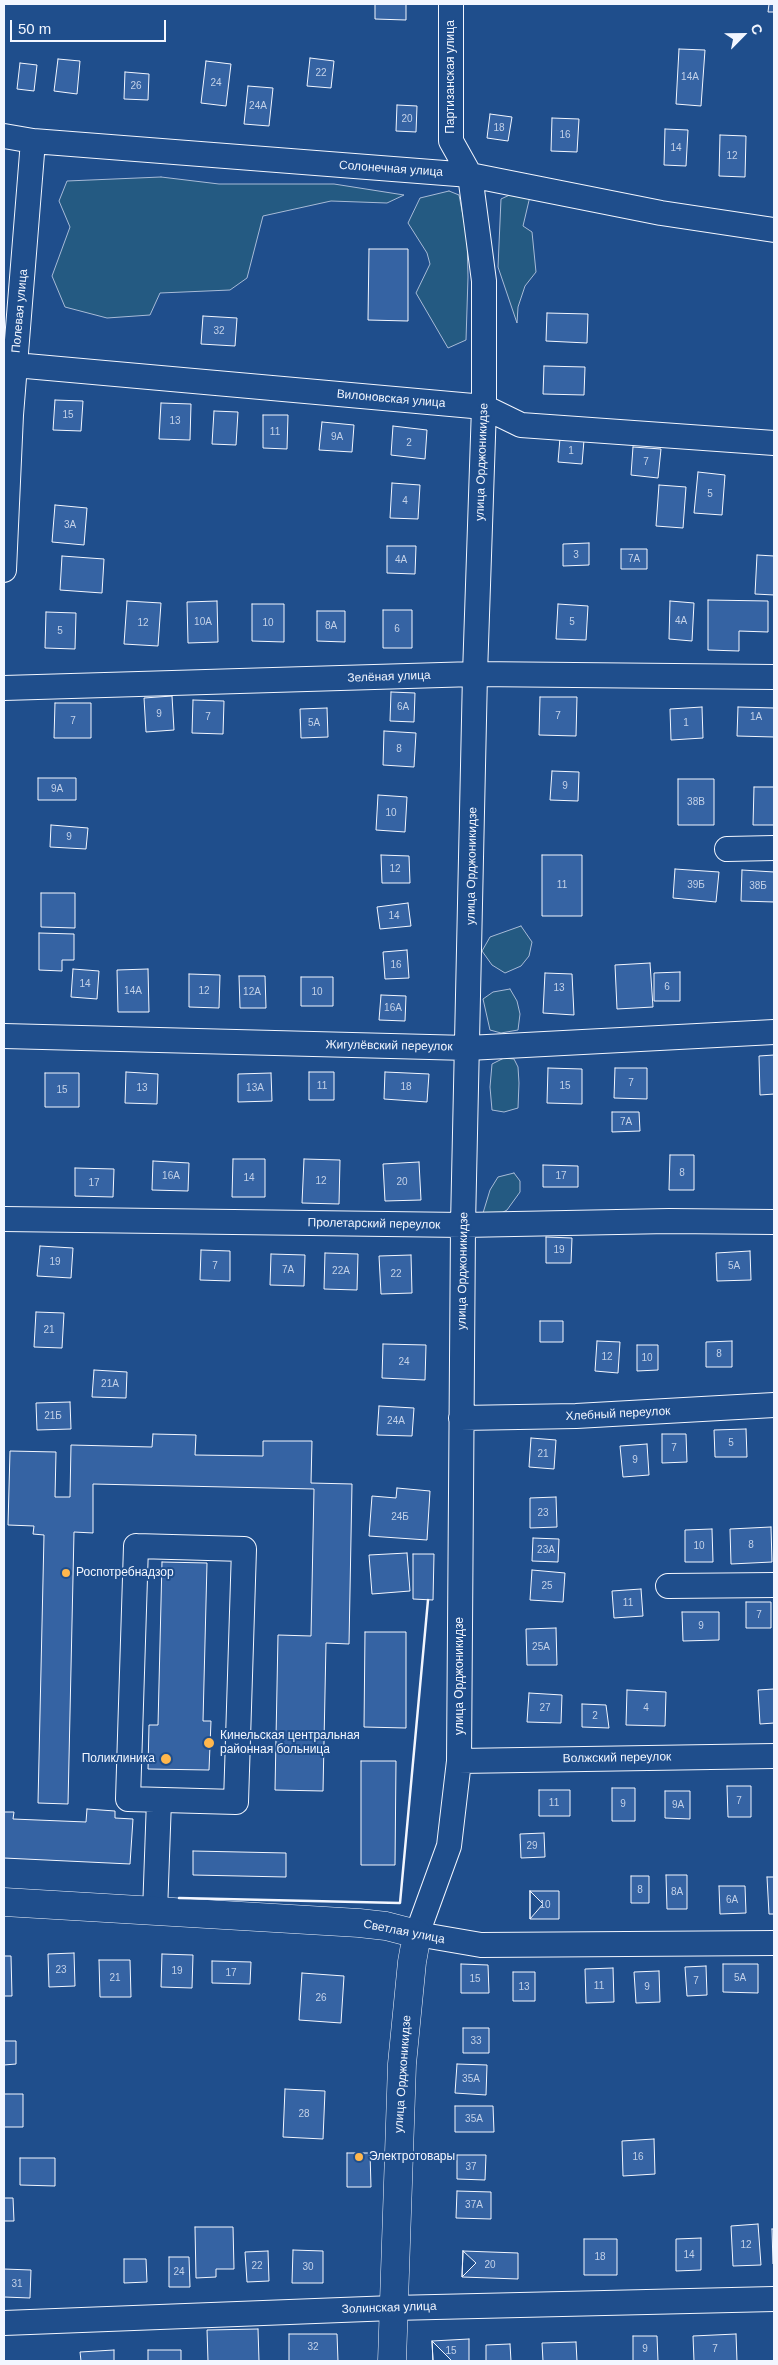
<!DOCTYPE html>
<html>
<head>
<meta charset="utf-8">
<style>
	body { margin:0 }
	#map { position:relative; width:778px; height:2365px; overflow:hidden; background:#1f4e8c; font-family:Helvetica,sans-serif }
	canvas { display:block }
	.frame { position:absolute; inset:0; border:5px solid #f2f6ff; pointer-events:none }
	.north { position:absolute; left:718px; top:10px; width:50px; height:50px; -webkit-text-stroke:4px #1f4e8c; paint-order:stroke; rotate:67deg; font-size:14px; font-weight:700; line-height:20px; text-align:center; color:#f2f6ff }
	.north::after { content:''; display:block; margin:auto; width:18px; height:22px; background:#f2f6ff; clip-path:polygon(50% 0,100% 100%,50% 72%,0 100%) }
	.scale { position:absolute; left:10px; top:20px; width:156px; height:22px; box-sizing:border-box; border:2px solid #f2f6ff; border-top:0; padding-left:6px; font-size:15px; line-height:18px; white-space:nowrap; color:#f2f6ff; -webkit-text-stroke:4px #1f4e8c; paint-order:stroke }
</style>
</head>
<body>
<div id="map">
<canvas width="778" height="2365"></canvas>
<div class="frame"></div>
<div class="north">С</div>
<div class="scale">50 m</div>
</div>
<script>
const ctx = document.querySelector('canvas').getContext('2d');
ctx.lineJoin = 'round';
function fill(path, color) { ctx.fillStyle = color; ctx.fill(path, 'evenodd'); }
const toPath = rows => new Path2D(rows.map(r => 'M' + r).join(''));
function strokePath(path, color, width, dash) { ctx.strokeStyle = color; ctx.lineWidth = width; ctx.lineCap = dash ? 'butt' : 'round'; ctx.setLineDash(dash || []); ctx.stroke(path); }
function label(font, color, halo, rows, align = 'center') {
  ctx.font = font + ' Helvetica,sans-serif'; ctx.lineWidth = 4; ctx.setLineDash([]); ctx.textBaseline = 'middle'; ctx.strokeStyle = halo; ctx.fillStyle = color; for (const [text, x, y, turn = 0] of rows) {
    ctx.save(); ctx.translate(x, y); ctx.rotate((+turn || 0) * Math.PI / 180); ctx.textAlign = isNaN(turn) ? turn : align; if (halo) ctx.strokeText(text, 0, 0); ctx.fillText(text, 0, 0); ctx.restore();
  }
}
const green = toPath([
	[161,177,219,184,334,184,404,195,387,203,331,201,263,216,247,278,230,290,160,293,150,315,107,318,65,307,52,276,70,227,59,201,67,181,161,177],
	[449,191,459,195,467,236,468,277,466,340,448,348,416,293,430,264,427,253,408,223,420,198,449,191],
	[518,191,531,192,523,226,532,232,536,272,525,286,518,307,517,323,498,267,501,199,518,191],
	[521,926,532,942,529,956,521,966,505,973,492,965,482,951,490,937,521,926],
	[510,989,517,1001,520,1014,518,1030,501,1033,490,1030,483,999,493,992,510,989],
	[504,1058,514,1059,518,1067,519,1083,518,1108,504,1112,492,1110,490,1087,492,1064,504,1058],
	[514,1173,520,1181,520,1192,507,1210,492,1218,483,1213,490,1190,498,1177,514,1173]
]);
fill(green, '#245a82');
strokePath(green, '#a8bbd7', 1);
const building = toPath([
	[375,4,406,4,406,20,375,19,375,4],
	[769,4,774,4,774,12,768,12,769,4],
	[679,49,705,50,701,106,676,104,679,49],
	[310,58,334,61,331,88,307,86,310,58],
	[58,59,80,61,77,94,54,91,58,59],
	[206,61,231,64,226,106,201,103,206,61],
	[20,63,37,65,34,91,17,89,20,63],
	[125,72,149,74,148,100,124,99,125,72],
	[248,86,273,88,269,126,244,124,248,86],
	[397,105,417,106,416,132,396,131,397,105],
	[490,114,512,117,508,141,487,138,490,114],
	[552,118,579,119,577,152,551,151,552,118],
	[665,129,688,130,686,166,664,165,665,129],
	[720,135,746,136,745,177,719,176,720,135],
	[369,249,408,249,408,321,368,320,369,249],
	[547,313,588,314,587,343,546,341,547,313],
	[203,316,237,318,235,346,201,344,203,316],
	[544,366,585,367,584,395,543,394,544,366],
	[55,400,83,401,81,431,53,430,55,400],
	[161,403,191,404,190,440,159,439,161,403],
	[214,411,238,412,236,445,212,444,214,411],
	[263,415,288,415,287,449,263,448,263,415],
	[322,422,354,425,352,452,319,450,322,422],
	[393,426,427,430,425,459,391,455,393,426],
	[560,438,584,440,582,464,558,462,560,438],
	[633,447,661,449,658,478,631,475,633,447],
	[698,472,725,475,722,515,694,513,698,472],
	[392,483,420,485,418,519,390,518,392,483],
	[659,485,686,487,683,528,656,526,659,485],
	[55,505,87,508,84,545,52,542,55,505],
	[589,543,589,565,563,566,563,544,589,543],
	[387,546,416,546,415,574,387,573,387,546],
	[621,549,647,549,647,569,621,569,621,549],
	[757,555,774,556,774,595,755,594,757,555],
	[62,556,104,559,102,593,60,590,62,556],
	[708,600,768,601,768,632,739,631,739,651,708,650,708,600],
	[127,601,161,603,158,646,124,644,127,601],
	[217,601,218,642,188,643,187,602,217,601],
	[670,601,694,603,692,641,669,639,670,601],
	[252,604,284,604,284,642,252,641,252,604],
	[558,604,588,606,586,640,556,639,558,604],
	[383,610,412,610,412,648,383,648,383,610],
	[317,611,345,611,345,642,317,641,317,611],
	[46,612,76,613,75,649,45,648,46,612],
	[391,692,415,693,414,722,390,721,391,692],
	[172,696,174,730,146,732,144,698,172,696],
	[540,697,577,697,576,736,539,735,540,697],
	[193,700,224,701,223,734,192,733,193,700],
	[55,703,91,703,91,738,54,738,55,703],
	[702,707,703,738,671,740,670,709,702,707],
	[738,707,774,708,774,737,737,736,738,707],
	[327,708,328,737,301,738,300,709,327,708],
	[384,731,416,733,414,767,383,765,384,731],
	[552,771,579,772,578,801,550,800,552,771],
	[38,778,76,778,76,800,38,800,38,778],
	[678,779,714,779,714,825,678,825,678,779],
	[754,787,774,787,774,825,753,825,754,787],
	[378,795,407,797,405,832,376,830,378,795],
	[51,825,88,828,86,849,50,847,51,825],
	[381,855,409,856,410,883,382,883,381,855],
	[542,855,582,855,582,916,542,916,542,855],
	[675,869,719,872,716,902,673,898,675,869],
	[742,870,774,872,774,902,741,901,742,870],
	[41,893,75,893,75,928,41,927,41,893],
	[408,903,411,926,380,929,377,907,408,903],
	[39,933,74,934,74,960,62,960,62,971,39,970,39,933],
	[407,950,409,978,385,979,383,952,407,950],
	[650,963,653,1007,617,1009,615,965,650,963],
	[73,969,99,971,97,999,71,997,73,969],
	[148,969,149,1012,118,1012,117,970,148,969],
	[680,972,680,1001,654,1001,654,973,680,972],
	[545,973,572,974,574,1015,543,1013,545,973],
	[189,974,220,975,219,1008,189,1007,189,974],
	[239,976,265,976,266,1008,240,1008,239,976],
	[301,977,333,977,333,1006,301,1006,301,977],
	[381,995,406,996,405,1021,379,1020,381,995],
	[774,1055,774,1094,760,1095,759,1056,774,1055],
	[548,1068,582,1069,582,1104,547,1103,548,1068],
	[615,1068,647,1068,647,1099,614,1098,615,1068],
	[126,1072,158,1074,157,1104,125,1103,126,1072],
	[309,1072,334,1072,334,1100,309,1100,309,1072],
	[385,1072,429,1074,427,1102,384,1099,385,1072],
	[45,1073,79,1073,79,1107,45,1107,45,1073],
	[271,1073,272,1101,238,1102,238,1074,271,1073],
	[612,1112,639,1112,640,1131,612,1132,612,1112],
	[670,1155,694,1155,694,1190,669,1190,670,1155],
	[233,1159,265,1159,265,1197,232,1197,233,1159],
	[304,1159,340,1160,339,1204,302,1203,304,1159],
	[153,1161,189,1163,188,1191,152,1190,153,1161],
	[419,1162,421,1200,385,1201,383,1164,419,1162],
	[543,1165,578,1166,578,1187,543,1187,543,1165],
	[75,1168,114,1169,113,1197,75,1196,75,1168],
	[546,1237,572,1238,571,1263,546,1263,546,1237],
	[40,1246,73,1248,71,1278,37,1276,40,1246],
	[201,1250,230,1251,230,1281,200,1280,201,1250],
	[750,1251,751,1280,717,1281,716,1253,750,1251],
	[325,1253,358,1254,357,1290,324,1289,325,1253],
	[271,1254,305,1255,304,1286,270,1285,271,1254],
	[411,1255,412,1293,381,1294,379,1256,411,1255],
	[36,1312,64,1313,62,1348,34,1347,36,1312],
	[540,1321,563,1321,563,1342,540,1342,540,1321],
	[597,1341,620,1342,618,1373,595,1371,597,1341],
	[732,1341,732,1367,706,1367,706,1342,732,1341],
	[383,1344,426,1345,425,1380,382,1378,383,1344],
	[637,1345,658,1345,658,1370,637,1371,637,1345],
	[94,1370,127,1372,126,1398,92,1397,94,1370],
	[70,1402,71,1429,37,1430,36,1403,70,1402],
	[379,1406,414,1408,412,1436,377,1435,379,1406],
	[746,1429,747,1457,715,1457,714,1430,746,1429],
	[153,1434,196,1435,195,1455,263,1456,263,1441,312,1441,311,1483,352,1484,349,1644,326,1643,323,1791,275,1790,278,1635,311,1636,314,1489,93,1484,93,1533,74,1532,68,1804,38,1803,44,1535,33,1534,34,1526,8,1525,10,1451,56,1452,55,1497,70,1497,71,1445,152,1447,153,1434],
	[662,1434,686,1434,687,1462,662,1463,662,1434],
	[531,1438,556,1440,554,1469,529,1467,531,1438],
	[647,1444,649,1475,623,1477,620,1446,647,1444],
	[397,1488,430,1491,427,1540,369,1536,372,1496,396,1498,397,1488],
	[556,1497,557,1527,530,1528,530,1498,556,1497],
	[771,1527,772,1562,731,1564,730,1529,771,1527],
	[712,1529,713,1562,685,1562,685,1530,712,1529],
	[533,1538,559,1539,558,1562,532,1561,533,1538],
	[407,1553,410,1591,372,1594,369,1555,407,1553],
	[413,1554,434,1554,433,1600,413,1599,413,1554],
	[162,1562,207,1563,203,1721,211,1721,209,1770,148,1769,149,1725,158,1725,162,1562],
	[532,1570,565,1573,563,1602,530,1600,532,1570],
	[641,1589,643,1616,614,1618,612,1591,641,1589],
	[746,1602,771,1602,771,1628,746,1628,746,1602],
	[682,1612,719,1612,719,1640,683,1641,682,1612],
	[556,1628,557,1665,527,1665,526,1629,556,1628],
	[365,1632,406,1632,406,1728,364,1727,365,1632],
	[774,1689,774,1723,760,1724,758,1690,774,1689],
	[627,1690,666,1692,665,1726,626,1725,627,1690],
	[529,1693,562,1695,561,1723,527,1722,529,1693],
	[582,1704,606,1705,609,1728,582,1727,582,1704],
	[361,1761,396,1761,395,1865,361,1865,361,1761],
	[727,1786,751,1786,751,1817,728,1817,727,1786],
	[612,1788,635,1788,635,1821,612,1821,612,1788],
	[539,1790,570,1790,570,1816,539,1816,539,1790],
	[665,1791,690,1791,690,1819,665,1818,665,1791],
	[87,1809,115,1811,115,1818,133,1819,130,1864,4,1858,4,1812,14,1812,13,1819,86,1822,87,1809],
	[544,1833,545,1857,521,1858,520,1834,544,1833],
	[193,1851,286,1853,286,1877,193,1875,193,1851],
	[666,1875,687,1875,687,1909,667,1909,666,1875],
	[631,1876,649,1876,649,1903,631,1903,631,1876],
	[767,1877,774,1877,774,1914,769,1914,767,1877],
	[719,1886,745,1886,746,1913,720,1914,719,1886],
	[530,1891,559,1891,559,1919,530,1919,530,1891],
	[530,1891,543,1904,530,1919,530,1891],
	[74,1953,75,1986,49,1987,48,1954,74,1953],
	[162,1954,193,1955,192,1988,161,1987,162,1954],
	[4,1956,11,1956,12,1996,4,1996,4,1956],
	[99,1960,130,1960,131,1997,100,1997,99,1960],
	[212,1961,251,1962,250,1984,212,1983,212,1961],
	[461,1964,488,1965,489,1993,461,1993,461,1964],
	[723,1964,758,1964,758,1993,723,1992,723,1964],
	[706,1966,707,1995,687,1996,685,1967,706,1966],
	[613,1968,614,2002,586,2003,585,1969,613,1968],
	[659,1971,660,2002,636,2003,634,1972,659,1971],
	[513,1972,535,1972,535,2001,513,2001,513,1972],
	[302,1973,344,1976,341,2023,299,2020,302,1973],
	[463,2028,489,2028,489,2053,463,2053,463,2028],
	[4,2041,16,2041,16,2064,4,2065,4,2041],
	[457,2064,487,2065,486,2095,455,2093,457,2064],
	[285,2089,325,2091,323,2139,283,2137,285,2089],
	[4,2094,23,2094,23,2127,4,2127,4,2094],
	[455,2106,493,2106,494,2132,455,2132,455,2106],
	[654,2139,655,2174,623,2176,622,2141,654,2139],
	[347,2153,370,2153,371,2187,347,2187,347,2153],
	[457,2155,486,2155,485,2180,457,2179,457,2155],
	[20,2158,55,2158,55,2186,20,2185,20,2158],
	[457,2191,491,2192,491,2219,456,2218,457,2191],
	[4,2198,13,2198,14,2221,4,2221,4,2198],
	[758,2224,761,2265,733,2266,731,2226,758,2224],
	[195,2227,233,2227,234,2269,216,2269,216,2277,196,2278,195,2227],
	[772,2229,774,2229,774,2264,773,2264,772,2229],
	[701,2238,701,2270,676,2271,676,2239,701,2238],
	[584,2239,617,2239,617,2275,584,2275,584,2239],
	[293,2250,323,2251,323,2283,292,2283,293,2250],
	[268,2251,269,2281,247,2282,245,2252,268,2251],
	[463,2251,518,2253,518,2279,462,2277,463,2251],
	[463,2251,476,2263,462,2277,463,2251],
	[169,2257,189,2257,190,2287,169,2287,169,2257],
	[124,2259,146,2259,147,2282,124,2283,124,2259],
	[4,2269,31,2270,30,2298,4,2297,4,2269],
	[258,2329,259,2361,208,2361,207,2330,258,2329],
	[289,2334,337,2334,338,2361,289,2361,289,2334],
	[736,2334,737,2361,694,2361,693,2336,736,2334],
	[633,2336,657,2336,658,2361,633,2361,633,2336],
	[469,2339,469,2361,433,2361,432,2341,469,2339],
	[432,2341,452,2361,433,2361,432,2341],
	[576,2342,577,2361,543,2361,542,2343,576,2342],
	[510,2344,511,2361,486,2361,486,2345,510,2344],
	[114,2350,114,2361,81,2361,80,2352,114,2350],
	[148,2350,181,2350,181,2361,148,2361,148,2350]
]);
fill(building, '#3563a3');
strokePath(building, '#f2f6ff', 1);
const minor = toPath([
	[451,4,451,141,470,175,484,281,484,407,475,674,463,1225,459,1761,449,1846,417,1934,481,1945,774,1943],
	[4,136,33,141,470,175,661,213,774,230],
	[4,364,484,407,521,425,774,443],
	[4,570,11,415,33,141],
	[4,688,475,674,774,677],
	[727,849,774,848],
	[4,1036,468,1048,774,1032],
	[4,1219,463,1225,669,1221,774,1222],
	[461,1418,576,1416,774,1405],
	[136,1546,244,1549,236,1802,128,1799,136,1546],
	[668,1586,774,1585],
	[459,1761,774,1756],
	[155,1912,159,1800],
	[4,2323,393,2308,774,2299]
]);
const major = toPath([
	[4,1902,359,1923,386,1926,417,1934,412,1962,402,2064,392,2361]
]);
strokePath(minor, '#f2f6ff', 26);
strokePath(major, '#f2f6ff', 29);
strokePath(minor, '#1f4e8c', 24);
strokePath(major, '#1f4e8c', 28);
strokePath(toPath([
	[179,1898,400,1903,428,1600]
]), '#f2f6ff', 2.5);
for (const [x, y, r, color] of [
	[66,1573,5,"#ffb74d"],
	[209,1743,6,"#ffb74d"],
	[166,1759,6,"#ffb74d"],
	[359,2157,5,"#ffb74d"]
]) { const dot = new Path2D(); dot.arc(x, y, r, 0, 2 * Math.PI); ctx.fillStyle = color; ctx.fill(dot); strokePath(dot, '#1f4e8c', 2); }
label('10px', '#c3d1e8', null, [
	["22",321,73],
	["14А",690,77],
	["24",216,83],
	["26",136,86],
	["24А",258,106],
	["20",407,119],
	["18",499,128],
	["16",565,135],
	["14",676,148],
	["12",732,156],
	["32",219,331],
	["15",68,415],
	["13",175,421],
	["11",275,432],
	["9А",337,437],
	["2",409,443],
	["1",571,451],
	["7",646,462],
	["5",710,494],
	["4",405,501],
	["3А",70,525],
	["3",576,555],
	["7А",634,559],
	["4А",401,560],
	["4А",681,621],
	["10А",203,622],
	["5",572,622],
	["12",143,623],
	["10",268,623],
	["8А",331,626],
	["6",397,629],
	["5",60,631],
	["6А",403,707],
	["9",159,714],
	["7",558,716],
	["7",208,717],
	["1А",756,717],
	["7",73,721],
	["5А",314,723],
	["1",686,723],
	["8",399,749],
	["9",565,786],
	["9А",57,789],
	["38В",696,802],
	["10",391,813],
	["9",69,837],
	["12",395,869],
	["11",562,885],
	["39Б",696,885],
	["38Б",758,886],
	["14",394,916],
	["16",396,965],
	["14",85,984],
	["6",667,987],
	["13",559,988],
	["14А",133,991],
	["12",204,991],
	["12А",252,992],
	["10",317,992],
	["16А",393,1008],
	["7",631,1083],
	["11",322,1086],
	["15",565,1086],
	["18",406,1087],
	["13",142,1088],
	["13А",255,1088],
	["15",62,1090],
	["7А",626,1122],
	["8",682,1173],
	["16А",171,1176],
	["17",561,1176],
	["14",249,1178],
	["12",321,1181],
	["20",402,1182],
	["17",94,1183],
	["19",559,1250],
	["19",55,1262],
	["7",215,1266],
	["5А",734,1266],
	["7А",288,1270],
	["22А",341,1271],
	["22",396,1274],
	["21",49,1330],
	["8",719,1354],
	["12",607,1357],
	["10",647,1358],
	["24",404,1362],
	["21А",110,1384],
	["21Б",53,1416],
	["24А",396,1421],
	["5",731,1443],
	["7",674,1448],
	["21",543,1454],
	["9",635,1460],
	["23",543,1513],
	["24Б",400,1517],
	["8",751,1545],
	["10",699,1546],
	["23А",546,1550],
	["25",547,1586],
	["11",628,1603],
	["7",759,1615],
	["9",701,1626],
	["25А",541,1647],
	["27",545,1708],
	["4",646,1708],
	["2",595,1716],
	["7",739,1801],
	["11",554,1803],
	["9",623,1804],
	["9А",678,1805],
	["29",532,1846],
	["8",640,1890],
	["8А",677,1892],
	["6А",732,1900],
	["10",545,1905],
	["23",61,1970],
	["19",177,1971],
	["17",231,1973],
	["21",115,1978],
	["5А",740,1978],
	["15",475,1979],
	["7",696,1981],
	["11",599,1986],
	["13",524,1987],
	["9",647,1987],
	["26",321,1998],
	["33",476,2041],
	["35А",471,2079],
	["28",304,2114],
	["35А",474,2119],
	["16",638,2157],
	["37",471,2167],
	["37А",474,2205],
	["12",746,2245],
	["14",689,2255],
	["18",600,2257],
	["20",490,2265],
	["22",257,2266],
	["30",308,2267],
	["24",179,2272],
	["31",17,2284],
	["32",313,2347],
	["9",645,2349],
	["7",715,2349],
	["15",451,2351]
]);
label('12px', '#f2f6ff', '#1f4e8c', [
	["Партизанская улица",451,77,-90],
	["Солонечная улица",391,169,4],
	["Полевая улица",20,311,-85],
	["Вилоновская улица",391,399,5],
	["улица Орджоникидзе",482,462,-88],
	["Зелёная улица",389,677,-2],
	["улица Орджоникидзе",472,866,-89],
	["Жигулёвский переулок",389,1046,1],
	["Пролетарский переулок",374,1224,1],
	["улица Орджоникидзе",463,1271,-89],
	["Хлебный переулок",618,1414,-3],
	["улица Орджоникидзе",460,1676,-90],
	["Волжский переулок",617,1758,-1],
	["Светлая улица",404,1932,11],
	["улица Орджоникидзе",403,2074,-86],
	["Золинская улица",389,2308,-2]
]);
label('12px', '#f2f6ff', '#1f4e8c', [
	["Роспотребнадзор",76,1573],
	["Кинельская центральная",220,1736],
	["районная больница",220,1750],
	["Поликлиника",155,1759,"right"],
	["Электротовары",369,2157]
], 'left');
</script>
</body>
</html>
